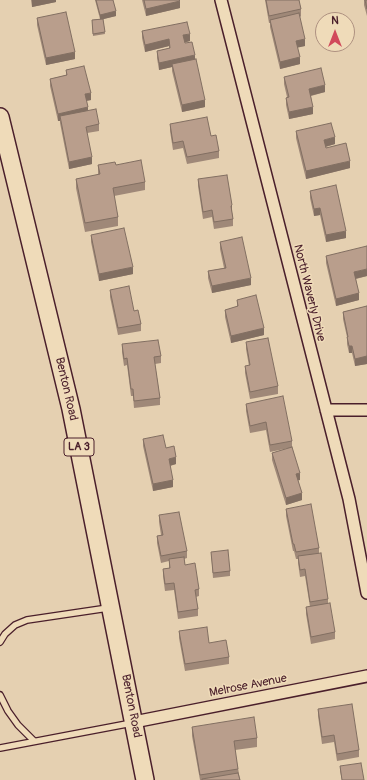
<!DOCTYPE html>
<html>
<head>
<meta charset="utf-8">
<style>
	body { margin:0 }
	#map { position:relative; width:367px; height:780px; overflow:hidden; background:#e5d0b1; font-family:Pangolin,sans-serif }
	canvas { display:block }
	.north { position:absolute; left:315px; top:12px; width:40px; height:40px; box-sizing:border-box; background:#efdbb9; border:1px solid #ad9080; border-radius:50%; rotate:0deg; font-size:11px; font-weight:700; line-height:16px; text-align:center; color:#4a1f2b }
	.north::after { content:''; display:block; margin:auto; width:14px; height:18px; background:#d1495b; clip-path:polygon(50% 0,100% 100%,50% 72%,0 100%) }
</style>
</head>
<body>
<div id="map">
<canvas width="367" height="780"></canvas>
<div class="north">N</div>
</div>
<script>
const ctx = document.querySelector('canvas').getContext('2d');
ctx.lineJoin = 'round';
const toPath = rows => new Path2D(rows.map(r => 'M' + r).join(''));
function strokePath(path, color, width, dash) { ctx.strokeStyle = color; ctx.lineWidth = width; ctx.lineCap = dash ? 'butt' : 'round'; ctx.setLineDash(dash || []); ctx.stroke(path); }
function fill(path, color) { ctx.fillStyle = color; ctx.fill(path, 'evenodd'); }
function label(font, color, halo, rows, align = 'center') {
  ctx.font = font + ' Pangolin,sans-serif'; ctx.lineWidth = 3; ctx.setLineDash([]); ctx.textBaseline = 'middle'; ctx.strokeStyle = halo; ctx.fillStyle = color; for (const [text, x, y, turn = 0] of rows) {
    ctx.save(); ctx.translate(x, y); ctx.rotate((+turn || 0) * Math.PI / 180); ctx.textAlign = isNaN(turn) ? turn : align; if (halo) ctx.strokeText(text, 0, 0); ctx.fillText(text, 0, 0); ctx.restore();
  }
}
const service = toPath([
	[0,642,5,634,15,625,27,620,108,608],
	[0,695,8,711,18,725,34,741],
	[0,748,132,723]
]);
const minor = toPath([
	[221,0,349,499,367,593],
	[326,410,367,410],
	[134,722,367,676]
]);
const primary = toPath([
	[0,117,71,409,145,780]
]);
strokePath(service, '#4a1f2b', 8);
strokePath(minor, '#4a1f2b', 14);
strokePath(primary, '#4a1f2b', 20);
strokePath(service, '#efdbb9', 5.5);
strokePath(minor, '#efdbb9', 11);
strokePath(primary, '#efdbb9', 17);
fill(toPath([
	[31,0,56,0,56,2,32,7],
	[95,0,113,0,116,16,103,19,105,34,93,36,92,20,100,19],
	[142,0,179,0,180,8,146,16],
	[265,0,299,0,301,9,301,16,300,17,305,46,297,47,300,64,280,69,270,27,270,23,269,23],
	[364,0,367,0,367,16,364,5],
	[37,18,75,59,46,65,37,25],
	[142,31,190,41,185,42,185,43,195,59,205,107,182,112,172,71,172,67,159,70,157,58,157,51,169,48,169,46,145,52,142,38],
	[66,70,91,100,86,101,88,111,99,124,99,131,87,133,92,164,69,169,60,123,60,121,58,121,50,86,50,79,66,75],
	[284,77,325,92,311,96,313,114,289,119,286,105,286,98,287,97,284,84],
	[170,124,211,136,219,151,219,158,187,164,183,148,173,150,170,131],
	[296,131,335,144,326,147,326,148,350,168,306,179,296,138],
	[98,165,116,165,145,182,145,190,114,196,118,217,118,226,85,232,76,188,76,179,98,175],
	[198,179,232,212,233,219,233,226,214,229,212,217,203,219,198,186],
	[310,191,346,238,326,242,320,215,314,216,310,198],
	[91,235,133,274,99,281,91,242],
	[220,242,251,285,212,293,208,278,208,271,224,268,220,249],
	[326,256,367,276,356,279,359,300,336,306,326,263],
	[110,290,134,311,141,324,141,331,118,335,110,297],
	[237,300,264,335,231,343,225,317,225,310,237,307],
	[367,306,367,364,355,366,352,353,349,353,347,344,347,337,343,319,343,312],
	[246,342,278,386,278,394,250,399,245,373,245,366,249,366,246,349],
	[122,344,161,356,161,363,155,364,160,398,160,405,134,408,133,396,131,396,127,365,124,366,122,352],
	[246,404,292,441,292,447,300,480,298,480,302,500,286,505,272,460,272,453,289,448,270,452,266,430,250,433,246,411],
	[143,439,166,448,176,464,170,466,173,487,153,491,143,446],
	[286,509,319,548,319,553,328,599,328,603,335,632,335,639,311,644,306,614,306,607,310,607,305,576,300,577,298,563,298,559,296,559,294,551,293,551,286,516],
	[159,515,187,551,187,558,184,559,185,565,199,589,199,596,196,597,198,609,198,616,178,619,174,590,165,591,163,576,163,569,169,568,169,561,161,563,157,543,157,536,161,535,159,522],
	[211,552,230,571,230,576,213,578],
	[179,631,209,643,229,657,229,664,185,671,179,638],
	[318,709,359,750,359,757,337,761,334,742,322,744,318,716],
	[192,727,257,738,257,747,235,750,240,780,200,780,192,736],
	[340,766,364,780,342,780,340,771]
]), '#9f8878');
fill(toPath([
	[32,0,56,0,56,2,32,7],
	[180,1,180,8,146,16,146,9],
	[116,11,116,16,100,20,100,15],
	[190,34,190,41,183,43,183,35],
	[169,39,169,46,145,52,145,45],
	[305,39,305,46,296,48,296,41],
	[75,52,75,59,46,65,46,58],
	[195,55,195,62,172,64,172,67,159,70,159,63],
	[300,57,300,64,280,69,280,62],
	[325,85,325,92,309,96,309,89],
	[91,93,91,100,85,101,85,94],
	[205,100,205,107,182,112,182,105],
	[88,107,88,114,60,116,60,121,58,121,58,114],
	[313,107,313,114,289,119,289,112],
	[335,137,335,144,324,147,324,140],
	[92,157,92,164,69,169,69,162],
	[350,161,350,168,306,179,306,171],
	[232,205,232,212,231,213,231,206],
	[320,208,320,215,314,216,314,209],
	[346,231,346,238,326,242,326,235],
	[133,267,133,274,99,281,99,274],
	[367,269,367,276,354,279,354,272],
	[251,278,251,285,212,293,212,286],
	[359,293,359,300,336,306,336,299],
	[264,328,264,335,231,343,231,336],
	[349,346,352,346,352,353,349,353],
	[367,356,367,364,355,366,355,359],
	[176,457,176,464,169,466,169,459],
	[300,473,300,480,296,481,296,474],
	[173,480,173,487,153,491,153,484],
	[302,493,302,500,286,505,286,498]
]), '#826f62');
const building = toPath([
	[96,0,113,0,116,11,100,15,96,0],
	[144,0,179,0,180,1,146,9,144,0],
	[266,0,299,0,301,9,269,16,266,0],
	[365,0,367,0,367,9,365,0],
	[66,12,75,52,46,58,37,18,66,12],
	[299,13,305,39,296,41,300,57,280,62,270,20,299,13],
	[103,19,105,32,93,34,92,20,103,19],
	[187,22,190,34,183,35,185,43,192,42,195,55,159,63,157,51,170,48,169,39,145,45,142,31,187,22],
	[196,59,205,100,182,105,172,64,196,59],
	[84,66,91,93,85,94,88,107,58,114,50,79,67,75,66,70,84,66],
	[321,68,325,85,309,89,313,107,289,112,286,98,289,97,284,77,321,68],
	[96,109,99,124,86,127,92,157,69,162,60,116,96,109],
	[207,117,211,136,216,135,219,151,187,157,183,141,173,143,170,124,207,117],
	[331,123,335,137,324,140,326,148,346,143,350,161,306,171,296,131,331,123],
	[141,160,145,182,113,188,118,217,85,223,76,179,100,174,98,165,115,162,116,165,141,160],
	[227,175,232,205,231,206,233,219,214,222,212,210,203,212,198,179,227,175],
	[336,185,346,231,326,235,320,208,314,209,310,191,336,185],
	[124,228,133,267,99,274,91,235,124,228],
	[242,237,251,278,212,286,208,271,226,268,220,242,242,237],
	[367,246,367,269,354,272,359,293,336,299,326,256,367,246],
	[129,286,134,311,138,310,141,324,118,328,110,290,129,286],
	[256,295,264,328,231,336,225,310,238,306,237,300,256,295],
	[367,306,367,356,355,359,352,346,349,346,347,337,348,337,343,312,367,306],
	[268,338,278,386,250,392,245,366,250,365,246,342,268,338],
	[158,340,161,356,154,357,160,398,134,401,133,389,131,389,127,358,124,359,122,344,158,340],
	[283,396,292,441,270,445,266,422,250,426,246,404,283,396],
	[163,435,166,448,174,446,176,457,169,459,173,480,153,484,143,439,163,435],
	[292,447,300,473,296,474,302,493,286,498,272,453,292,447],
	[311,504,319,548,296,552,294,544,293,544,286,509,311,504],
	[179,512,187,551,161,556,157,536,163,535,159,515,179,512],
	[228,550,230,571,213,573,211,552,228,550],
	[321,553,328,599,310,602,305,569,300,570,298,556,321,553],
	[184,557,185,565,195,563,199,589,195,590,198,609,178,612,174,583,165,584,163,569,170,568,169,559,184,557],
	[330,603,335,632,311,637,306,607,330,603],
	[207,627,209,643,226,640,229,657,185,664,179,631,207,627],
	[352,704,359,750,337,754,334,735,322,737,318,709,352,704],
	[254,717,257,738,234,741,238,769,200,775,192,727,254,717],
	[361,763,364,780,342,780,340,766,361,763],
	[238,773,240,780,202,780,202,779,238,773]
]);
fill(building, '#b99e8c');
strokePath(building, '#826f62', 1);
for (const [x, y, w] of [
	[79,447,30]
]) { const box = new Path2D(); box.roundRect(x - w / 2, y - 9, w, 18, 3); ctx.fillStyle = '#efdbb9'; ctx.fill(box); strokePath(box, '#4a1f2b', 1); }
label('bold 11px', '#4a1f2b', null, [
	["LA 3",79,447]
]);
label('12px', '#4a1f2b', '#efdbb9', [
	["North Waverly Drive",309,293,76],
	["Benton Road",66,389,77],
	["Melrose Avenue",248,686,-11],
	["Benton Road",131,706,79]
]);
</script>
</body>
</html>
